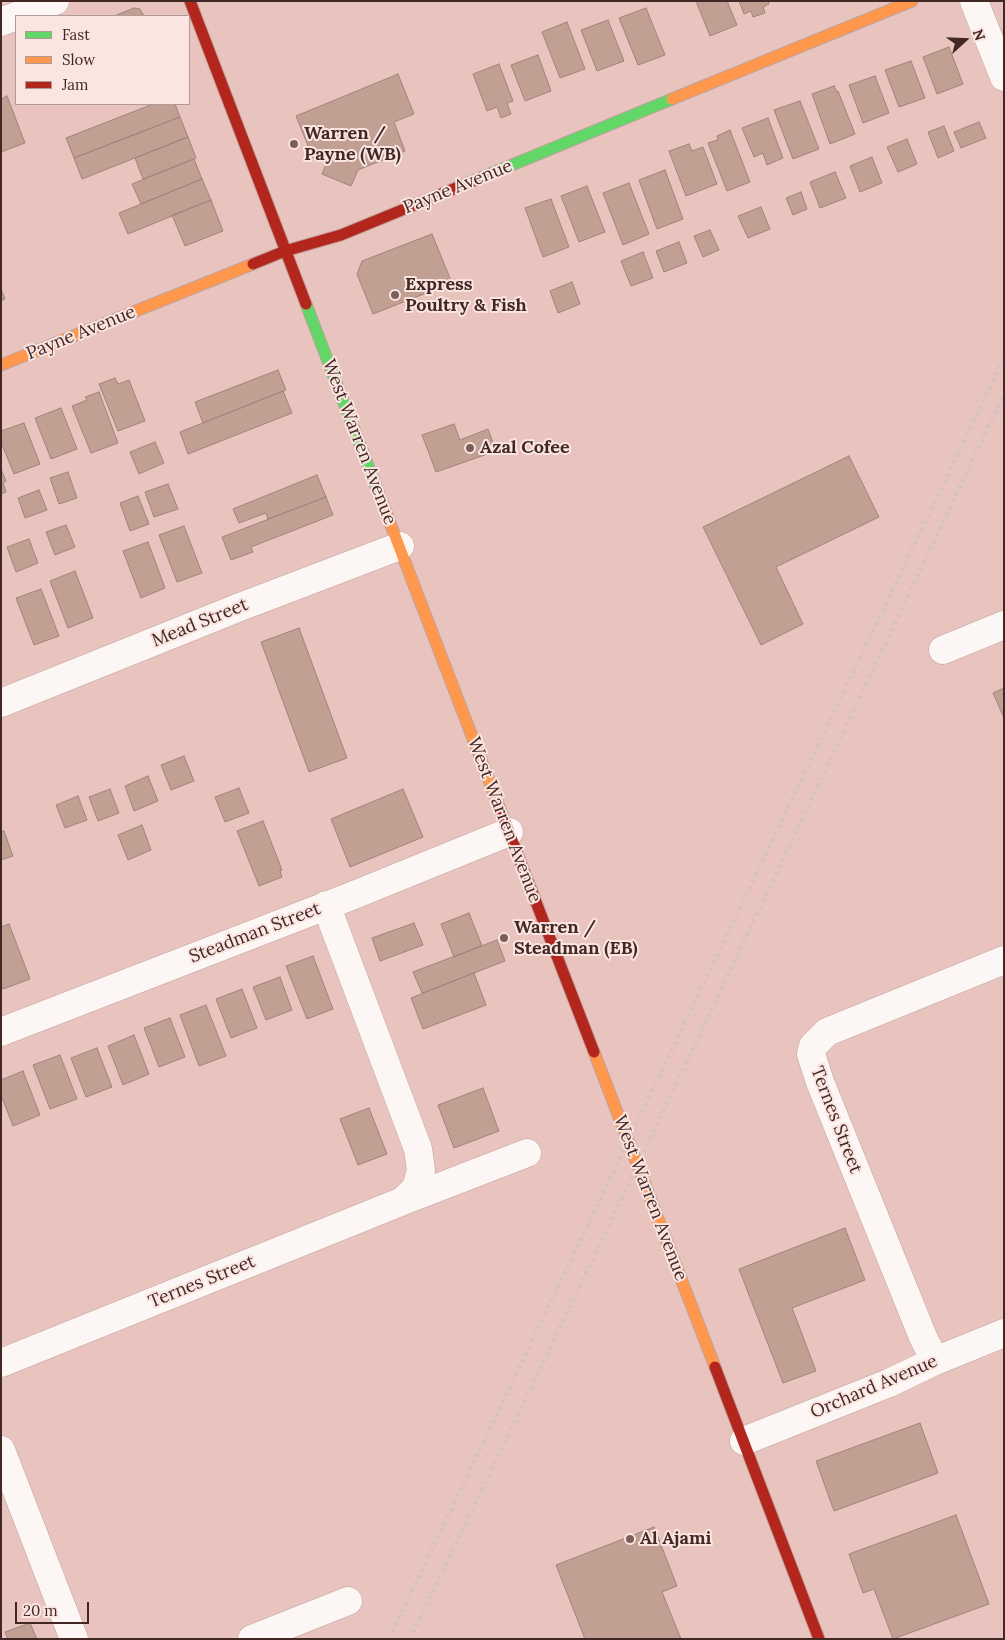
<!DOCTYPE html>
<html>
<head>
<meta charset="utf-8">
<style>
	body { margin:0 }
	#map { position:relative; width:1005px; height:1640px; overflow:hidden; background:#e9c3bd; font-family:Lora,serif }
	canvas { display:block }
	.frame { position:absolute; inset:0; border:2px solid #422824; pointer-events:none }
	.legend { position:absolute; left:15px; top:15px; width:175px; height:90px; box-sizing:border-box; background:#fbe5e1; border:1px solid #b19995; margin:0; padding:6px 9px; list-style:none; font-size:15px; color:#422824 }
	.legend li { display:flex; align-items:center; gap:10px; height:25px }
	.legend b { width:25px; border:1px solid #b19995 }
	.north { position:absolute; left:940px; top:15px; width:50px; height:50px; -webkit-text-stroke:4px #fbe5e1; paint-order:stroke; rotate:70deg; font-size:14px; font-weight:700; line-height:20px; text-align:center; color:#422824 }
	.north::after { content:''; display:block; margin:auto; width:18px; height:22px; background:#422824; clip-path:polygon(50% 0,100% 100%,50% 72%,0 100%) }
	.scale { position:absolute; left:15px; top:1602px; width:74px; height:22px; box-sizing:border-box; border:2px solid #422824; border-top:0; padding-left:6px; font-size:15px; line-height:18px; white-space:nowrap; color:#422824; -webkit-text-stroke:4px #fbe5e1; paint-order:stroke }
</style>
</head>
<body>
<div id="map">
<canvas width="1005" height="1640"></canvas>
<div class="frame"></div>
<ul class="legend">
<li><b style="height:6px;background:#63d668"></b>Fast</li>
<li><b style="height:6px;background:#ff974d"></b>Slow</li>
<li><b style="height:6px;background:#b3261e"></b>Jam</li>
</ul>
<div class="north">N</div>
<div class="scale">20 m</div>
</div>
<script>
const ctx = document.querySelector('canvas').getContext('2d');
ctx.lineJoin = 'round';
function fill(path, color) { ctx.fillStyle = color; ctx.fill(path, 'evenodd'); }
const toPath = rows => new Path2D(rows.map(r => 'M' + r).join(''));
function strokePath(path, color, width, dash) { ctx.strokeStyle = color; ctx.lineWidth = width; ctx.lineCap = dash ? 'butt' : 'round'; ctx.setLineDash(dash || []); ctx.stroke(path); }
function label(font, color, halo, rows, align = 'center') {
  ctx.font = font + ' Lora,serif'; ctx.lineWidth = 4; ctx.setLineDash([]); ctx.textBaseline = 'middle'; ctx.strokeStyle = halo; ctx.fillStyle = color; for (const [text, x, y, turn = 0] of rows) {
    ctx.save(); ctx.translate(x, y); ctx.rotate((+turn || 0) * Math.PI / 180); ctx.textAlign = isNaN(turn) ? turn : align; if (halo) ctx.strokeText(text, 0, 0); ctx.fillText(text, 0, 0); ctx.restore();
  }
}
const building = toPath([
	[696,1,727,1,737,25,710,36,696,1],
	[739,1,768,1,769,4,763,7,765,13,753,17,751,11,744,14,739,1],
	[134,8,140,9,144,16,114,16,134,8],
	[646,8,665,55,638,65,619,18,646,8],
	[608,20,624,61,597,71,581,30,608,20],
	[567,22,585,69,560,78,542,32,567,22],
	[949,47,963,84,937,94,923,57,949,47],
	[538,55,551,91,525,101,511,65,538,55],
	[911,61,925,98,899,107,885,70,911,61],
	[499,64,513,101,507,103,511,114,501,118,497,107,487,111,473,74,499,64],
	[398,74,414,114,394,122,405,151,358,170,351,186,322,174,329,157,327,152,313,158,296,116,398,74],
	[875,76,889,113,863,123,849,85,875,76],
	[834,86,837,92,838,91,855,134,830,144,812,94,834,86],
	[7,96,25,143,1,152,1,99,7,96],
	[800,101,819,149,793,159,774,110,800,101],
	[153,104,175,104,180,117,74,158,66,138,153,104],
	[180,117,188,137,82,179,74,158,180,117],
	[768,118,783,158,767,165,763,153,754,157,742,128,768,118],
	[979,122,986,138,961,148,954,132,979,122],
	[944,126,954,151,938,158,928,132,944,126],
	[730,130,750,182,727,191,708,143,718,140,717,136,730,130],
	[188,137,196,158,143,179,135,158,188,137],
	[907,139,917,164,898,172,887,147,907,139],
	[689,144,692,151,703,147,717,184,686,196,669,151,689,144],
	[872,157,882,183,860,192,850,166,872,157],
	[194,159,202,179,141,204,132,184,194,159],
	[665,170,683,219,657,229,639,180,665,170],
	[835,172,846,198,820,208,810,182,835,172],
	[202,179,211,200,128,234,119,213,202,179],
	[629,183,649,234,623,245,603,193,629,183],
	[587,186,605,232,579,242,561,196,587,186],
	[801,192,807,209,793,215,786,198,801,192],
	[551,199,569,247,543,257,525,208,551,199],
	[211,200,223,231,185,246,172,215,211,200],
	[761,207,770,229,748,238,738,216,761,207],
	[710,230,719,250,703,257,694,236,710,230],
	[432,234,452,283,373,314,357,274,362,261,432,234],
	[679,242,687,263,664,272,656,251,679,242],
	[643,252,653,278,631,286,621,261,643,252],
	[572,282,580,304,558,313,550,291,572,282],
	[1,289,5,299,1,301,1,289],
	[278,370,286,390,203,423,195,402,278,370],
	[115,378,118,384,129,380,145,421,118,431,99,384,115,378],
	[283,391,292,413,188,454,180,432,283,391],
	[99,392,118,443,91,453,72,406,87,400,85,397,99,392],
	[61,408,77,449,51,459,35,418,61,408],
	[24,423,40,464,14,474,1,442,1,431,24,423],
	[454,424,460,440,488,429,496,451,436,472,422,435,454,424],
	[155,442,164,463,139,474,130,452,155,442],
	[849,456,879,517,776,567,803,624,761,645,703,527,849,456],
	[1,469,6,481,3,483,6,492,1,494,1,469],
	[68,472,77,498,59,504,50,478,68,472],
	[317,475,326,497,268,519,266,513,239,523,233,509,317,475],
	[168,484,178,509,154,517,145,492,168,484],
	[39,490,47,510,25,518,18,498,39,490],
	[138,496,149,524,130,531,120,503,138,496],
	[326,497,333,515,251,547,253,552,231,560,222,537,326,497],
	[66,525,75,547,55,555,46,532,66,525],
	[184,526,202,573,177,582,159,535,184,526],
	[29,539,38,563,16,572,7,547,29,539],
	[148,542,165,588,141,598,123,551,148,542],
	[75,571,93,618,68,628,50,581,75,571],
	[41,589,59,636,34,645,16,598,41,589],
	[299,628,347,758,309,772,261,642,299,628],
	[1004,688,1004,718,993,693,1004,688],
	[184,756,194,781,171,790,161,765,184,756],
	[148,776,158,801,134,811,125,786,148,776],
	[239,788,249,813,225,822,215,797,239,788],
	[110,789,119,813,98,821,89,797,110,789],
	[403,789,423,837,350,867,331,819,403,789],
	[78,796,87,820,65,828,56,805,78,796],
	[263,821,282,870,280,871,282,877,259,886,237,831,263,821],
	[142,825,151,850,128,860,118,835,142,825],
	[4,831,13,856,1,860,1,832,4,831],
	[469,913,482,946,454,957,441,924,469,913],
	[414,923,423,945,380,961,372,938,414,923],
	[9,924,30,979,3,989,1,985,1,927,9,924],
	[497,940,505,961,422,993,413,972,497,940],
	[313,956,333,1009,307,1019,286,966,313,956],
	[474,973,486,1005,423,1029,411,998,474,973],
	[280,977,292,1010,266,1020,253,987,280,977],
	[242,989,257,1028,231,1038,216,999,242,989],
	[206,1005,226,1056,199,1066,180,1015,206,1005],
	[170,1018,185,1057,159,1067,144,1028,170,1018],
	[134,1035,149,1074,123,1085,108,1046,134,1035],
	[97,1048,112,1087,86,1097,71,1058,97,1048],
	[60,1055,77,1099,50,1109,33,1065,60,1055],
	[23,1071,40,1115,13,1126,1,1095,1,1080,23,1071],
	[483,1088,499,1131,454,1148,438,1105,483,1088],
	[369,1108,387,1154,358,1165,340,1119,369,1108],
	[845,1228,865,1280,792,1308,816,1371,783,1383,739,1269,845,1228],
	[920,1423,938,1473,834,1511,816,1461,920,1423],
	[956,1515,989,1604,893,1639,874,1589,863,1593,849,1554,956,1515],
	[654,1527,677,1586,662,1592,681,1639,585,1639,556,1565,654,1527],
	[30,1623,37,1639,8,1639,5,1632,30,1623]
]);
fill(building, '#c19f93');
strokePath(building, '#9f847c', 1);
const street = toPath([
	[974,1,1004,77],
	[1,22,55,1],
	[943,650,1004,625],
	[1,703,240,607,400,546],
	[1,1032,349,897,509,832],
	[403,1201,527,1153],
	[935,1361,923,1337,820,1082,811,1054,813,1046,827,1032,1004,960],
	[1,1363,403,1201,416,1188,421,1170,418,1149,326,905],
	[744,1441,889,1383,935,1361,1004,1333],
	[1,1450,74,1639],
	[252,1639,348,1601]
]);
const fast = toPath([
	[490,174,672,99],
	[306,304,382,502]
]);
const slow = toPath([
	[672,99,912,1],
	[1,365,253,264],
	[382,502,500,809],
	[594,1052,715,1367]
]);
const jam = toPath([
	[190,1,306,304],
	[253,264,285,251,341,235,490,174],
	[500,809,594,1052],
	[715,1367,819,1639]
]);
strokePath(street, '#c0a39e', 29);
strokePath(fast, '#c0a39e', 13);
strokePath(slow, '#c0a39e', 13);
strokePath(jam, '#c0a39e', 13);
strokePath(street, '#fcf6f5', 28);
strokePath(fast, '#63d668', 11);
strokePath(slow, '#ff974d', 11);
strokePath(jam, '#b3261e', 11);
strokePath(toPath([
	[389,1639,1004,358],
	[410,1639,604,1236,1004,394]
]), '#cfc4c2', 4, [2.5, 5]);
for (const [x, y, r, color] of [
	[294,144,5,"#7c5e5a"],
	[395,295,5,"#7c5e5a"],
	[470,448,5,"#7c5e5a"],
	[504,938,5,"#7c5e5a"],
	[630,1539,5,"#7c5e5a"]
]) { const dot = new Path2D(); dot.arc(x, y, r, 0, 2 * Math.PI); ctx.fillStyle = color; ctx.fill(dot); strokePath(dot, '#fbe5e1', 2); }
label('bold 18px', '#422824', '#fbe5e1', [
	["Warren /",304,134],
	["Payne (WB)",304,155],
	["Express",405,285],
	["Poultry & Fish",405,306],
	["Azal Cofee",480,448],
	["Warren /",514,928],
	["Steadman (EB)",514,949],
	["Al Ajami",640,1539]
], 'left');
label('18px', '#422824', '#fbe5e1', [
	["Payne Avenue",458,187,-22],
	["Payne Avenue",81,333,-22],
	["West Warren Avenue",359,442,69],
	["Mead Street",200,623,-22],
	["West Warren Avenue",504,820,69],
	["Steadman Street",255,933,-21],
	["Ternes Street",836,1120,69],
	["West Warren Avenue",650,1198,69],
	["Ternes Street",202,1282,-22],
	["Orchard Avenue",874,1387,-23]
]);
</script>
</body>
</html>
